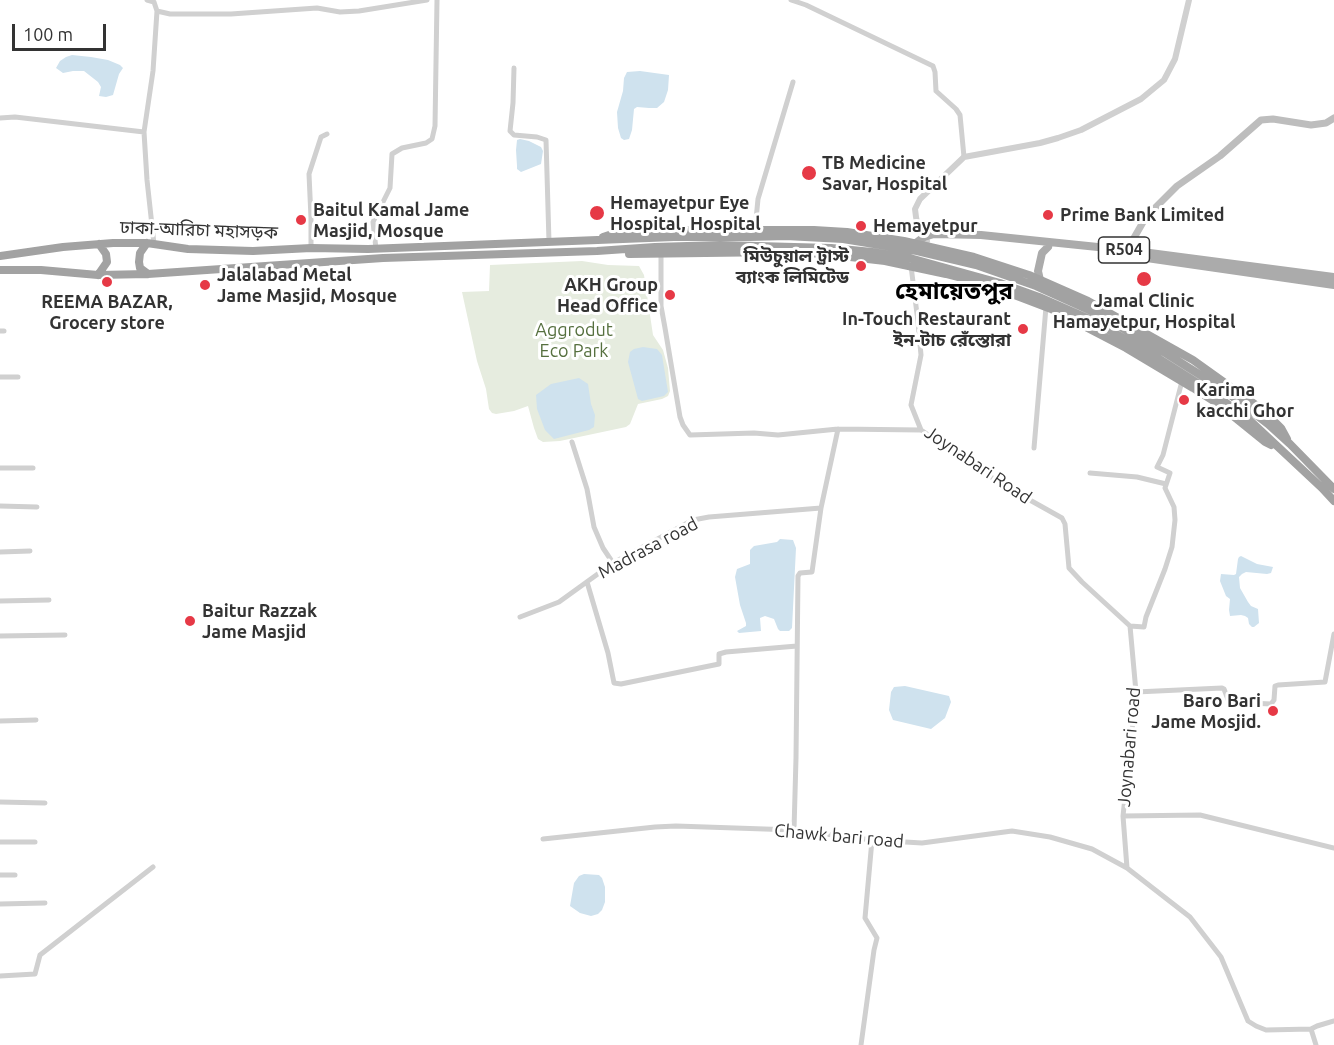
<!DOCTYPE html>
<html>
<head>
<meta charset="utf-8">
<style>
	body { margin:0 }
	#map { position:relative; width:1334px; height:1045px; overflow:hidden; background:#fff; font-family:Ubuntu,sans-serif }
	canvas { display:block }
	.scale { position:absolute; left:12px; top:24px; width:94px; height:27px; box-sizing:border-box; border:3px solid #333; border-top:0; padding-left:8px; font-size:18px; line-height:21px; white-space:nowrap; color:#333; -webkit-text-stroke:4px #fff; paint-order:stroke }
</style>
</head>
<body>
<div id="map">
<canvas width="1334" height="1045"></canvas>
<div class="scale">100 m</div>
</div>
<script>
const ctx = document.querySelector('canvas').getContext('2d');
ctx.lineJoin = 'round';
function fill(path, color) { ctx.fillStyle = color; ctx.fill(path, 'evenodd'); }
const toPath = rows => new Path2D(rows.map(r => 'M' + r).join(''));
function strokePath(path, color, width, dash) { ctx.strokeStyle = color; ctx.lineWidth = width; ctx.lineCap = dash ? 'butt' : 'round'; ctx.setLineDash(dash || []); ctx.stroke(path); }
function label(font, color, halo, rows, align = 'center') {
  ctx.font = font + ' Ubuntu,"Noto Sans Bengali",sans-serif'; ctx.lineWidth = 6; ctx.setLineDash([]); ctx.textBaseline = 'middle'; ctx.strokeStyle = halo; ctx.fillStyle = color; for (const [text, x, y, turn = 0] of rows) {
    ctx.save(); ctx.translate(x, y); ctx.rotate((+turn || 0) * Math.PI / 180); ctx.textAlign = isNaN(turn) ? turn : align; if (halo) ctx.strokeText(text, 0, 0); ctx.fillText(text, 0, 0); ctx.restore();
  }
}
fill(toPath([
	[582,261,608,265,639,266,644,275,653,335,663,350,668,368,670,391,668,396,662,399,638,404,630,424,626,427,560,441,543,442,538,439,534,428,528,406,514,411,496,414,492,413,489,409,486,389,477,361,462,292,489,291,490,265]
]), '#e6ecdf');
fill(toPath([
	[72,55,91,57,108,60,120,65,123,68,119,74,113,95,106,97,99,96,101,87,98,82,84,71,73,71,63,73,56,68,60,61,66,57],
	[640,71,669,75,668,90,664,102,657,108,649,108,637,107,634,109,632,130,629,139,624,140,621,138,618,128,617,112,623,91,624,78,627,72],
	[520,139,529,141,541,147,543,151,541,164,521,172,517,169,517,166,516,150,517,140],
	[643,347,657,349,662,355,668,392,664,396,642,401,638,399,628,362,630,352,634,349],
	[579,378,588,384,591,404,595,415,594,427,589,430,554,439,545,430,537,409,536,395,551,384],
	[780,539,793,540,796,548,792,628,789,631,780,631,778,629,774,619,765,616,760,618,761,631,739,633,737,631,746,626,746,623,740,605,735,577,737,569,750,564,750,550,754,546,777,542],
	[1241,556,1257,564,1273,567,1271,573,1267,574,1246,572,1242,574,1239,577,1240,588,1248,602,1251,606,1258,609,1259,623,1254,627,1252,627,1249,624,1248,618,1245,616,1241,615,1230,616,1229,610,1230,599,1226,596,1220,581,1221,574,1234,575,1236,574,1238,559,1239,557],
	[905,686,949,696,951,702,945,718,931,729,893,720,889,710,891,692,894,687],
	[584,874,599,875,602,878,605,887,605,902,602,910,598,914,591,916,580,913,570,906,574,883,579,876]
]), '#cfe2ee');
strokePath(toPath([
	[147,0,154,2,157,11,153,71,144,132,147,180,154,244],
	[791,0,806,5,933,66,935,72,936,91,956,109,960,115,964,157],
	[157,11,170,14,231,14,317,8,340,12,359,11,427,0],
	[514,68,513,103,510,131,514,135,537,137,546,140,549,242],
	[0,118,15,117,144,132],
	[755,230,758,199,793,82],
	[311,248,311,218,309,174,321,137,327,134],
	[376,249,373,222,390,188,392,154,402,148,426,143,432,139,435,126,437,0],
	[661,254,661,306,665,328,680,417,683,425,690,435,754,433,778,435,838,429,921,430],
	[911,266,918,322,921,355,911,405,921,430,1003,485,1062,518,1065,524,1069,568,1082,582,1130,626],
	[0,331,4,331],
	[0,377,18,377],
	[572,442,587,489,594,527,603,548,613,563],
	[1034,448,1046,307],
	[0,468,33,468],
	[1090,473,1137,477,1166,484],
	[0,506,37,507],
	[0,552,30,551],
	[587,582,608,653,614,683,621,684,719,664,719,654,726,652,797,646],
	[0,601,49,600],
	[520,617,559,602,613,563,693,520,709,517,821,508],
	[1130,626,1144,627,1146,617,1165,569,1172,547,1175,520,1174,507,1165,488,1170,473,1157,467,1163,455,1182,381],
	[0,636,65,635],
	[1136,692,1222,688,1224,689,1229,702,1271,704,1274,700,1275,686,1278,685,1325,682,1334,634],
	[0,721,36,720],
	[0,802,45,803],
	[1123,816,1200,815,1334,848],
	[794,830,796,758,798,576,800,573,812,572,821,508,838,429],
	[543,839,655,827,676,826,794,830,872,840,922,843,1012,831,1050,837,1092,849,1127,868,1190,917,1221,957,1248,1021,1256,1026,1266,1030,1311,1029,1316,1045],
	[0,842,35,842],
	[1127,868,1123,816,1136,692,1130,626],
	[0,875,15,875],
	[0,904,45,903],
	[0,976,35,974,40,955,153,867],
	[1311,1029,1317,1026,1334,1021],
	[861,1045,874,950,877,938,865,918,872,840]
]), '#d0d0d0', 5);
strokePath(toPath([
	[927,241,918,227,916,217,915,209,920,199,964,157,1040,143,1058,138,1081,130,1141,99,1164,80,1175,59,1189,0]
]), '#d0d0d0', 6);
strokePath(toPath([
	[1126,254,1127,250,1146,217,1177,186,1220,156,1261,120,1273,119,1311,125,1326,123,1334,118]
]), '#bdbdbd', 7);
strokePath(toPath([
	[916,243,924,237,934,234,981,235,1127,250,1334,277],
	[1119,254,1334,285],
	[1040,280,1038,271,1042,253,1048,247]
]), '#ababab', 8);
strokePath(toPath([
	[603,237,615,233,692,230,814,230,847,232,904,241,974,257,1029,275,1088,301,1193,360,1263,410,1281,428,1287,439],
	[147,243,140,253,139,262,140,268,148,274],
	[629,254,781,252,824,254,885,261,946,274,988,285,1051,309,1126,348,1193,388,1218,404,1265,442,1271,445],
	[0,256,63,247,113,243,147,243,188,249,253,251,311,248,368,249,674,237,750,237,786,236,843,239,917,251,976,265,1036,286,1098,314,1167,354,1224,390,1268,424,1290,444,1334,489],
	[0,270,41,270,98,275,148,274,383,258,597,251,655,247,720,245,831,248,872,252,910,258,1000,283,1039,297,1089,319,1145,350,1202,386,1245,416,1322,488,1334,501],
	[98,275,107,262,106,254,99,244]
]), '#a2a2a2', 8);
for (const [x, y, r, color] of [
	[809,173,8,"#e63946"],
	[597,213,8,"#e63946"],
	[1048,215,6,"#e63946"],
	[301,220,6,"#e63946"],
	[861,226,6,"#e63946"],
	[861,266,6,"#e63946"],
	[1144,279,8,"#e63946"],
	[107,282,6,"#e63946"],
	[205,285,6,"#e63946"],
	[670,295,6,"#e63946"],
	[1023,329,6,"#e63946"],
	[1184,400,6,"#e63946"],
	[190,621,6,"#e63946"],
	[1273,711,6,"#e63946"]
]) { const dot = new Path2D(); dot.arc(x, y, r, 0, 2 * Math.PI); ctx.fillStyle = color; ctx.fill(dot); strokePath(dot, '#fff', 2); }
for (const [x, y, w] of [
	[1124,250,51]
]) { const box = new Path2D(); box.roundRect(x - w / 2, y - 13, w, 26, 4.5); ctx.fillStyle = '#fff'; ctx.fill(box); strokePath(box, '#333', 1.5); }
label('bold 16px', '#333', null, [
	["R504",1124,250]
]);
label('bold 18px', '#333', '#fff', [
	["TB Medicine",822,163],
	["Savar, Hospital",822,184],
	["Hemayetpur Eye",610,203],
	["Hospital, Hospital",610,224],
	["Baitul Kamal Jame",313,210],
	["Masjid, Mosque",313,231],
	["Prime Bank Limited",1060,215],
	["Hemayetpur",873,226],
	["মিউচুয়াল ট্রাস্ট",849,256,"right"],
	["ব্যাংক লিমিটেড",849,277,"right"],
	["Jalalabad Metal",217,275],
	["Jame Masjid, Mosque",217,296],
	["AKH Group",658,285,"right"],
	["Head Office",658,306,"right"],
	["Jamal Clinic",1144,301,"center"],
	["Hamayetpur, Hospital",1144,322,"center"],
	["REEMA BAZAR,",107,302,"center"],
	["Grocery store",107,323,"center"],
	["In-Touch Restaurant",1011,319,"right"],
	["ইন-টাচ রেঁস্তোরা",1011,340,"right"],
	["Karima",1196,390],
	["kacchi Ghor",1196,411],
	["Baitur Razzak",202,611],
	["Jame Masjid",202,632],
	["Baro Bari",1261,701,"right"],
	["Jame Mosjid.",1261,722,"right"]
], 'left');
label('18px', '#333', '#fff', [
	["ঢাকা-আরিচা মহাসড়ক",199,230,2],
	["Joynabari Road",978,465,34],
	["Madrasa road",648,548,-28],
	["Joynabari road",1129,747,-85],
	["Chawk bari road",839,836,5]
]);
label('18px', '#56703f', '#fff', [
	["Aggrodut",574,330],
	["Eco Park",574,351]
]);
label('bold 24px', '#000', '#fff', [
	["হেমায়েতপুর",954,291]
]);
</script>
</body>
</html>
